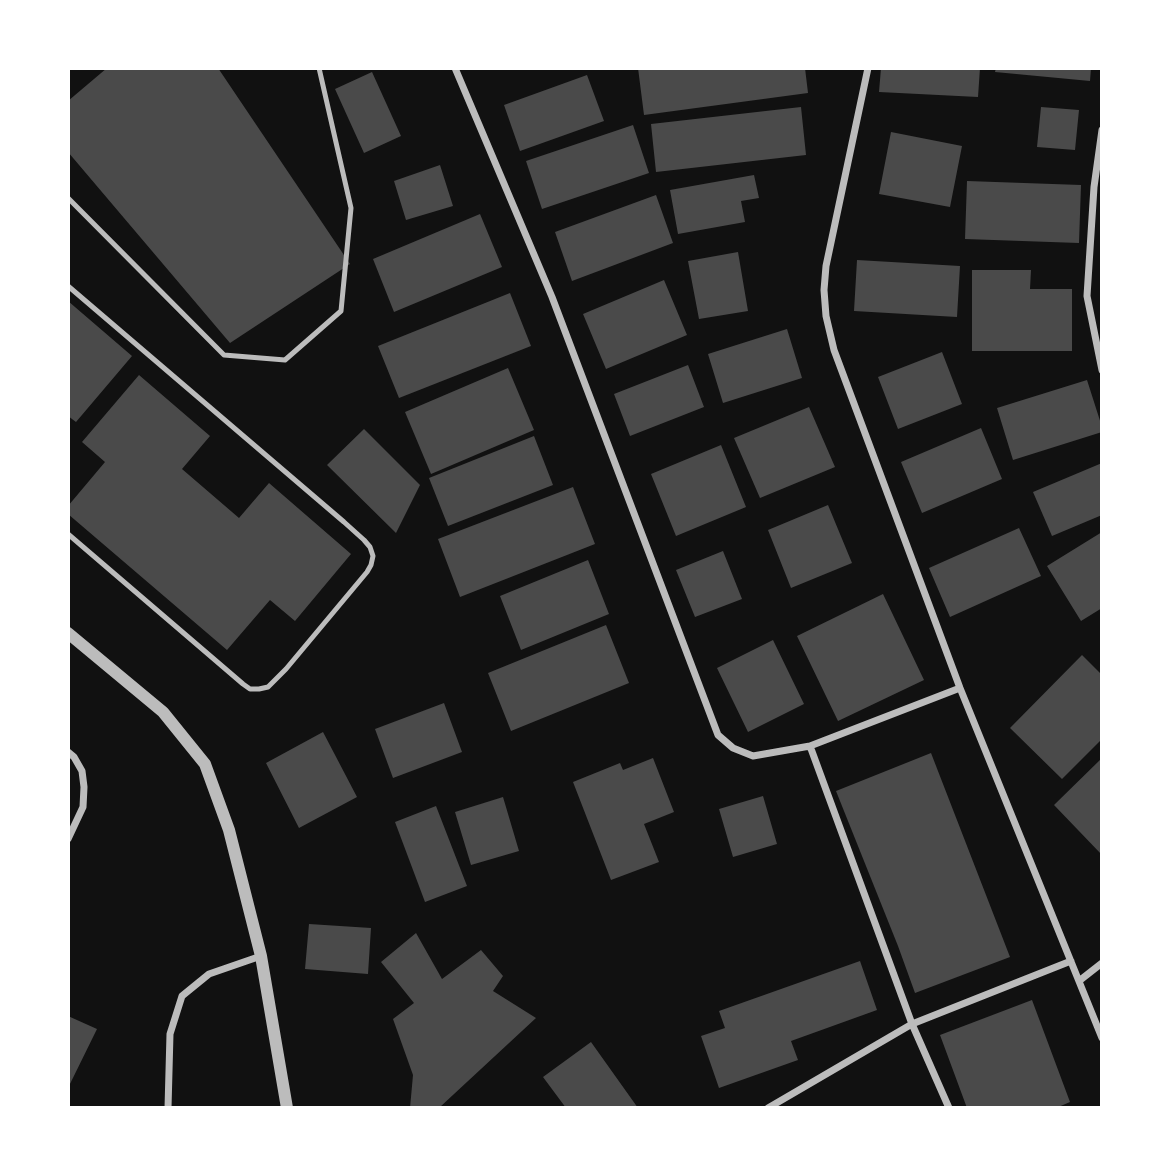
<!DOCTYPE html>
<html>
<head>
<meta charset="utf-8">
<style>
	body { margin:0 }
	#map { position:relative; width:1170px; height:1176px; overflow:hidden; background:#111; font-family:"Nunito Sans",sans-serif }
	canvas { display:block }
	.frame { position:absolute; inset:0; border:70px solid #fff; pointer-events:none }
</style>
</head>
<body>
<div id="map">
<canvas width="1170" height="1176"></canvas>
<div class="frame"></div>
</div>
<script>
const ctx = document.querySelector('canvas').getContext('2d');
ctx.lineJoin = 'round';
function fill(path, color) { ctx.fillStyle = color; ctx.fill(path, 'evenodd'); }
const toPath = rows => new Path2D(rows.map(r => 'M' + r).join(''));
function strokePath(path, color, width, dash) { ctx.strokeStyle = color; ctx.lineWidth = width; ctx.lineCap = dash ? 'butt' : 'round'; ctx.setLineDash(dash || []); ctx.stroke(path); }
fill(toPath([
	[107,68,218,68,350,264,230,343,68,152,68,101],
	[638,68,805,68,808,93,644,115],
	[881,68,980,68,978,97,879,92],
	[996,68,1091,68,1090,81,995,72],
	[372,72,401,136,364,153,335,89],
	[587,75,604,121,520,151,504,105],
	[801,107,806,155,656,172,651,124],
	[1041,107,1079,110,1075,150,1037,147],
	[633,125,649,173,542,209,526,161],
	[891,132,962,146,950,207,879,194],
	[440,165,453,206,406,220,394,181],
	[754,175,759,198,741,201,745,222,678,234,670,190],
	[967,181,1081,185,1079,243,965,239],
	[656,195,673,243,572,281,555,232],
	[480,214,502,267,394,312,373,259],
	[738,252,748,311,699,319,688,261],
	[857,260,960,266,957,317,854,311],
	[972,270,1031,270,1030,289,1072,289,1072,351,972,351],
	[664,280,687,335,606,369,583,314],
	[510,293,531,346,399,398,378,346],
	[68,301,132,356,76,422,68,416],
	[787,329,802,378,723,403,708,354],
	[942,352,962,404,898,429,878,377],
	[688,365,704,407,630,436,614,394],
	[508,368,534,430,431,474,405,412],
	[139,375,210,436,182,469,239,518,269,483,351,554,295,621,270,600,227,650,68,514,68,506,105,462,82,442],
	[1087,380,1102,427,1102,432,1013,460,997,408],
	[809,407,835,467,760,498,734,438],
	[981,428,1002,479,922,513,901,462],
	[364,429,420,485,396,533,327,465],
	[534,436,553,485,448,526,429,478],
	[721,445,746,507,676,536,651,474],
	[1102,463,1102,515,1052,536,1033,492],
	[573,487,595,544,460,597,438,539],
	[828,505,852,563,791,588,768,530],
	[1019,528,1041,576,950,617,929,568],
	[1102,532,1102,608,1081,621,1047,566],
	[723,551,742,599,695,617,676,570],
	[588,560,609,614,521,650,500,596],
	[883,594,924,680,838,721,797,636],
	[606,625,629,683,511,731,488,673],
	[773,640,804,704,748,732,717,668],
	[1082,655,1102,675,1102,739,1062,779,1010,728],
	[444,703,462,752,393,778,375,729],
	[323,732,357,797,299,828,266,763],
	[931,753,1010,957,915,993,898,946,836,791],
	[653,758,674,812,644,824,659,862,611,880,573,782,620,763,623,770],
	[1102,758,1102,855,1054,805],
	[763,796,777,844,733,857,719,809],
	[503,797,519,851,471,865,455,812],
	[436,806,467,886,425,902,395,822],
	[309,924,371,928,368,974,305,969],
	[416,933,442,979,481,950,503,976,493,991,536,1018,440,1107,410,1108,413,1075,393,1019,414,1003,381,962],
	[860,961,877,1010,791,1041,798,1060,719,1088,701,1036,725,1028,719,1011],
	[1032,1000,1070,1102,1056,1108,967,1108,940,1035],
	[68,1016,97,1029,68,1088],
	[591,1042,638,1108,566,1108,543,1077]
]), '#4a4a4a');
strokePath(toPath([
	[68,198,224,355,285,360,341,311,351,208,319,68],
	[68,286,344,522,364,540,370,547,373,556,371,565,367,572,286,669,268,687,259,689,250,689,243,684,68,534]
]), '#bcbcbc', 5);
strokePath(toPath([
	[455,68,552,297,718,735,733,748,753,756,810,746,960,688],
	[868,68,826,266,824,290,826,316,834,350,960,688,1102,1038],
	[1102,130,1094,187,1087,296,1102,370],
	[810,746,912,1024,949,1108],
	[68,752,74,757,82,771,84,787,83,807,68,839],
	[1079,981,1102,963],
	[168,1108,170,1034,182,996,209,974,261,956],
	[768,1108,912,1024,1071,961]
]), '#bcbcbc', 7);
strokePath(toPath([
	[68,633,163,712,205,764,229,830,261,956,287,1108]
]), '#bcbcbc', 12);
</script>
</body>
</html>
